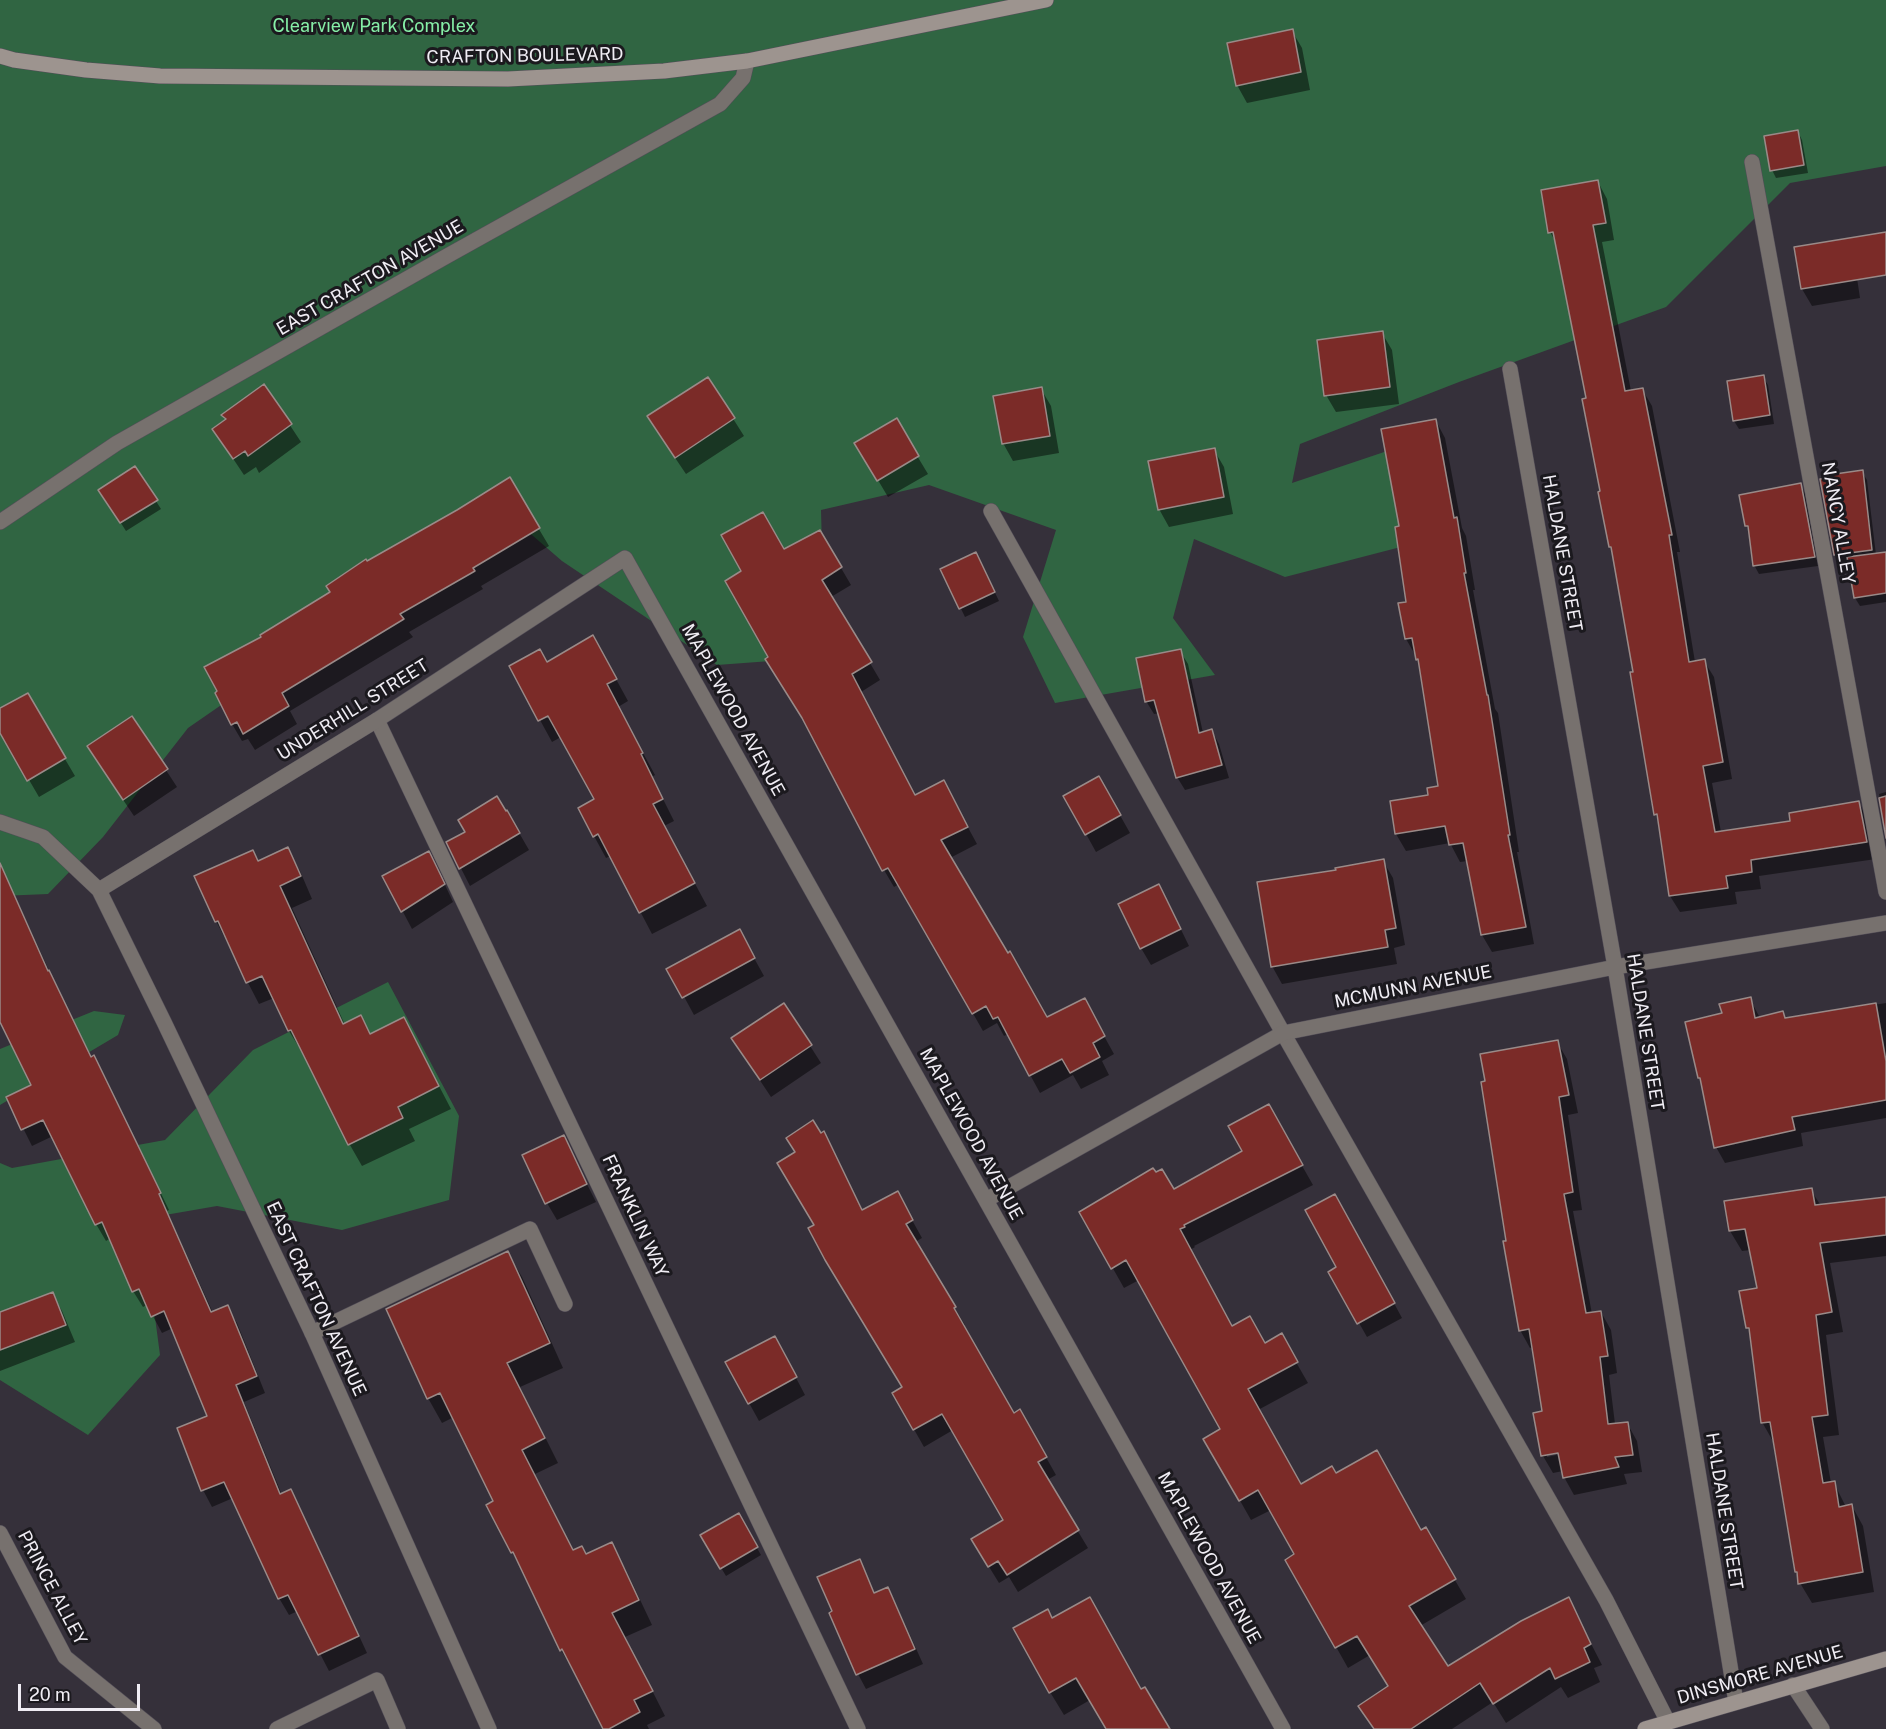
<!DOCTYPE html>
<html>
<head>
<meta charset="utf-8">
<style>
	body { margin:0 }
	#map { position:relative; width:1886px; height:1729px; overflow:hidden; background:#35303a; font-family:"Public Sans",sans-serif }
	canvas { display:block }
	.scale { position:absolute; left:18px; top:1684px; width:122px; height:27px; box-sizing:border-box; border:3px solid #f0edf4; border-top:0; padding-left:8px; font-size:18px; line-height:21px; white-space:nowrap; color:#f0edf4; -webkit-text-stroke:4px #1b191e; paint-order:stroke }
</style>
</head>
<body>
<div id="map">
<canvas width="1886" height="1729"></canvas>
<div class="scale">20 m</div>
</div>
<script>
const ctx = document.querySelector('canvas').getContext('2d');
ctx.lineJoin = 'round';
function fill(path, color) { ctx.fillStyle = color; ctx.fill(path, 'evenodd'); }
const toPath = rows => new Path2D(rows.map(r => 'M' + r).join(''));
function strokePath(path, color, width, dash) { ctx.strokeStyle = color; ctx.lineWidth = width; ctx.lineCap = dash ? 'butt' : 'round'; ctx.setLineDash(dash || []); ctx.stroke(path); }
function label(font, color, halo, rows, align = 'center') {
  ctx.font = font + ' "Public Sans",sans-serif'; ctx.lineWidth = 6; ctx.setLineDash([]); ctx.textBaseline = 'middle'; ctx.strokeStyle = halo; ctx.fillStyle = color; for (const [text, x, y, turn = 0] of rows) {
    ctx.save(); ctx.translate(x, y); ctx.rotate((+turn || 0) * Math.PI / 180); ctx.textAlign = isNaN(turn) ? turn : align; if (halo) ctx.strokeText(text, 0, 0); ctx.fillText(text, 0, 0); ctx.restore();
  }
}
fill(toPath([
	[0,0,1886,0,1886,166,1790,183,1666,307,1459,382,1300,444,1292,483,1405,445,1420,542,1285,577,1194,539,1173,618,1215,675,1055,703,1023,637,1056,530,929,485,821,510,825,657,717,665,562,561,503,510,188,728,103,837,48,894,0,896],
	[388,982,459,1116,449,1200,342,1230,217,1206,142,1219,160,1355,88,1435,0,1380,0,1163,12,1168,165,1140,253,1050],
	[94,1011,125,1015,118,1035,0,1105,0,1049]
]), '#306542');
fill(toPath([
	[1292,31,1302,48,1310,90,1247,103,1237,85],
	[1798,132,1802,140,1808,173,1776,178,1772,170],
	[1598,182,1607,199,1614,240,1602,242,1631,391,1642,389,1652,406,1680,552,1677,552,1695,662,1704,661,1714,677,1732,779,1712,783,1721,832,1792,822,1859,803,1868,820,1876,859,1759,876,1761,889,1735,892,1737,904,1680,912,1670,896,1659,821,1655,814,1635,673,1613,552,1610,547,1588,399,1557,244,1550,232],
	[1796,248,1854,258,1860,298,1812,306,1802,289],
	[1382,333,1392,350,1399,404,1336,412,1326,395],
	[1763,377,1768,385,1774,424,1739,429,1734,421],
	[708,379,744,436,686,474,659,434],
	[264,386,301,442,259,473,256,467,244,475,214,430,226,421,223,415],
	[1041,389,1051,406,1059,453,1013,461,1003,443],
	[896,421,928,474,888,497,856,443],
	[1436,421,1445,438,1462,528,1466,536,1475,590,1473,590,1495,709,1498,713,1519,852,1517,852,1534,944,1492,952,1482,935,1468,861,1460,862,1450,843,1406,851,1396,834,1440,788,1421,665,1406,639,1408,603,1401,527],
	[1214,450,1224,467,1233,514,1169,527,1159,509],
	[135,468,161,509,126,531,105,498],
	[1862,472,1867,480,1876,555,1886,553,1886,602,1860,606,1855,598,1850,561,1840,563,1835,554],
	[509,479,549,546,481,586,483,589,409,632,413,637,290,711,297,724,255,750,248,739,242,741,232,724,263,637,331,593,366,563,457,511],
	[1800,485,1805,493,1818,566,1759,574,1754,565,1750,532,1747,526],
	[820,532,851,585,831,597,880,680,861,692,915,797,953,800,977,844,950,858,1047,1019,1094,1018,1114,1054,1102,1061,1109,1075,1081,1089,1073,1075,1040,1093,1008,1034,1004,1036,997,1023,983,1031,899,884,894,887,884,870,770,658,784,551],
	[980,562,999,601,965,617,942,570],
	[1180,651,1188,664,1203,733,1212,731,1219,744,1229,778,1185,790,1177,777,1160,713,1154,714,1146,701],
	[605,659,628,701,618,707,655,775,652,777,674,821,664,826,707,906,652,934,611,856,606,858,594,836,596,800,561,737,552,742,540,720,546,664],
	[27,695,75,776,39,797,0,730,0,710],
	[132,718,177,787,134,816,99,764],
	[1099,778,1130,833,1096,852,1065,796],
	[1886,792,1886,828,1879,794],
	[507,812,529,850,470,886,448,843],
	[287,849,300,871,312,899,292,908,345,1025,361,1017,371,1035,404,1019,451,1109,409,1129,415,1141,362,1166,350,1145,304,1052,302,1052,289,1031,274,998,259,1004,216,921,258,862],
	[1383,861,1393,878,1405,945,1394,948,1397,964,1282,984,1272,966,1337,871],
	[438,870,453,902,412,929,384,876],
	[11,890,20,907,52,977,92,1058,94,1057,103,1074,169,1210,167,1211,213,1313,227,1307,237,1323,265,1393,244,1402,282,1495,300,1508,367,1653,329,1671,298,1611,289,1615,279,1598,233,1498,212,1507,203,1490,179,1429,209,1417,173,1328,162,1333,147,1305,143,1307,133,1291,111,1238,106,1241,96,1224,53,1136,32,1146,8,1098,33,1086,0,1018,0,895],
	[1168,903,1189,946,1151,965,1141,948],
	[749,949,764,976,694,1015,669,969],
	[1750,999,1760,1018,1782,1013,1786,1019,1886,1003,1886,1118,1801,1133,1803,1146,1725,1163,1716,1147,1723,1015],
	[784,1005,821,1063,771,1097,743,1055],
	[1557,1042,1567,1059,1578,1113,1568,1115,1582,1210,1573,1211,1592,1314,1601,1312,1611,1330,1617,1373,1609,1375,1615,1424,1627,1423,1637,1441,1642,1472,1624,1474,1627,1484,1574,1495,1564,1477,1563,1471,1553,1473,1543,1456,1544,1413,1534,1347,1530,1348,1520,1330,1508,1242],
	[1565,1450,1565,1453,1547,1457,1547,1454],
	[1268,1106,1313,1185,1194,1246,1195,1247,1190,1250,1232,1328,1265,1345,1281,1336,1308,1383,1258,1410,1301,1486,1336,1476,1421,1532,1425,1529,1466,1599,1420,1626,1447,1668,1568,1599,1602,1665,1594,1668,1600,1682,1568,1698,1561,1687,1506,1723,1493,1702,1452,1729,1374,1729,1360,1706,1390,1687,1370,1655,1348,1668,1287,1560,1296,1555,1271,1510,1251,1520,1205,1439,1222,1430,1139,1280,1124,1288,1081,1212,1173,1191,1244,1152],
	[563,1137,596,1202,557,1220,547,1203],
	[833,1150,863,1211,907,1211,922,1238,915,1242,965,1325,963,1326,1014,1415,1020,1411,1056,1475,1047,1480,1088,1548,1018,1592,1009,1577,999,1583,983,1557,1005,1520,953,1430,924,1447,894,1394,904,1388,816,1226],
	[1811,1190,1821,1206,1886,1198,1886,1256,1830,1263,1843,1332,1826,1335,1839,1435,1823,1437,1831,1483,1834,1483,1846,1507,1852,1506,1863,1526,1874,1592,1812,1603,1800,1583,1796,1572,1774,1443,1762,1422,1752,1335,1747,1328,1758,1289,1751,1250,1742,1251,1730,1231,1726,1203],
	[1343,1209,1402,1318,1367,1337,1330,1272,1338,1268],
	[508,1253,522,1277,563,1368,520,1387,558,1463,535,1474,574,1551,586,1556,611,1544,625,1568,652,1625,625,1637,665,1716,647,1725,649,1729,605,1729,576,1674,575,1674,561,1650,525,1575,512,1552,495,1502,454,1417,442,1423,428,1398],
	[52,1293,62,1311,75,1342,0,1371,0,1314],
	[784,1355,805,1395,759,1421,727,1363],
	[738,1515,761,1555,726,1576,702,1536],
	[859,1561,875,1594,888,1589,896,1604,923,1664,866,1689,858,1674],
	[1052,1619,1141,1691,1169,1729,1107,1729,1090,1700,1064,1715,1050,1692]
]), '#0007');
const building = toPath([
	[1293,29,1301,72,1236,86,1227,43,1293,29],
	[1798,130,1804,165,1770,171,1764,136,1798,130],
	[1598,180,1606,223,1593,225,1625,391,1643,388,1672,535,1669,535,1689,662,1705,659,1723,762,1703,766,1715,832,1790,821,1789,813,1859,801,1867,842,1751,860,1752,872,1726,876,1728,888,1669,896,1657,814,1654,815,1630,672,1633,672,1611,547,1609,547,1598,492,1600,491,1582,399,1586,398,1553,232,1548,233,1541,190,1598,180],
	[1886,232,1886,275,1801,289,1794,247,1886,232],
	[1383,331,1390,387,1324,396,1317,340,1383,331],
	[1764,375,1770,415,1733,421,1727,381,1764,375],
	[708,377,735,418,675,458,647,416,708,377],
	[264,384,292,424,248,456,245,451,233,459,212,429,226,419,221,415,264,384],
	[1042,387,1050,436,1002,444,993,396,1042,387],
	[897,418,919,456,877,481,854,443,897,418],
	[1436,419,1454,518,1457,517,1466,573,1464,573,1487,695,1488,695,1510,835,1508,835,1526,927,1481,935,1463,843,1449,845,1445,826,1395,834,1390,801,1428,795,1427,788,1438,786,1418,659,1416,660,1412,638,1405,639,1398,603,1406,602,1395,527,1399,526,1381,429,1436,419],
	[1215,448,1224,497,1158,510,1148,461,1215,448],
	[135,466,158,500,120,523,98,490,135,466],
	[1863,470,1872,550,1834,555,1820,479,1829,478,1828,475,1863,470],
	[510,477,540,528,473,568,475,571,400,614,404,619,282,693,289,706,243,734,237,722,231,725,215,693,217,691,204,667,261,637,260,635,330,592,326,586,366,559,367,561,457,510,510,477],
	[1801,483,1815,557,1753,566,1748,526,1745,526,1739,495,1801,483],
	[763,512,784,549,820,530,842,567,822,580,872,662,852,674,915,795,944,780,968,827,941,840,1008,953,1010,951,1047,1017,1085,998,1105,1036,1093,1043,1100,1057,1070,1073,1062,1059,1029,1076,998,1017,993,1019,986,1006,972,1014,888,868,882,871,802,718,765,659,768,657,725,581,741,571,721,535,763,512],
	[976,552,995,592,959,609,940,569,976,552],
	[1886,552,1886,593,1854,598,1847,557,1886,552],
	[593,635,617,679,607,684,643,753,641,754,663,799,653,804,695,883,639,913,598,834,593,837,578,808,594,799,548,716,538,721,509,666,540,649,547,662,593,635],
	[1181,649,1199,733,1212,729,1222,765,1176,778,1154,700,1145,702,1136,658,1181,649],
	[28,693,66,758,27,781,0,733,0,708,28,693],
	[132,716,168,769,123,800,87,746,132,716],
	[1099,776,1121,815,1085,835,1063,796,1099,776],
	[497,796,506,811,507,810,520,833,459,869,446,842,465,832,458,820,497,796],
	[1886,796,1886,838,1879,798,1886,796],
	[288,847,301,876,280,886,343,1024,361,1015,370,1034,404,1017,439,1086,398,1107,403,1118,348,1145,291,1030,288,1031,262,976,246,983,218,921,215,922,194,876,253,850,258,861,288,847],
	[429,851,445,884,401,912,382,876,429,851],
	[1384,859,1396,928,1385,930,1388,947,1271,967,1257,882,1336,870,1335,868,1384,859],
	[0,863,48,971,49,970,91,1057,94,1055,161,1193,159,1194,211,1312,228,1305,257,1376,236,1385,280,1494,291,1489,359,1636,318,1655,288,1595,278,1599,224,1482,201,1491,177,1428,207,1416,164,1311,151,1317,139,1289,132,1292,102,1222,95,1225,43,1120,21,1130,6,1097,31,1085,0,1022,0,863],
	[1159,884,1181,929,1140,949,1118,904,1159,884],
	[740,929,755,958,682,998,666,969,740,929],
	[1751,997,1755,1018,1783,1011,1785,1018,1876,1003,1886,1061,1886,1100,1792,1117,1795,1130,1714,1148,1700,1078,1698,1078,1685,1022,1722,1013,1719,1004,1751,997],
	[784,1003,812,1045,760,1080,731,1038,784,1003],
	[1558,1040,1569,1095,1559,1097,1573,1192,1564,1194,1586,1313,1601,1311,1608,1356,1600,1357,1608,1424,1628,1422,1633,1455,1615,1457,1619,1467,1563,1478,1558,1453,1541,1456,1533,1413,1542,1411,1529,1329,1519,1331,1503,1241,1506,1241,1481,1082,1485,1081,1480,1054,1558,1040],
	[1269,1104,1303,1165,1184,1225,1185,1227,1180,1229,1232,1326,1250,1316,1265,1343,1282,1333,1298,1362,1248,1389,1301,1484,1332,1466,1336,1473,1377,1450,1421,1530,1426,1527,1456,1579,1409,1606,1448,1666,1521,1621,1569,1597,1591,1644,1584,1648,1590,1662,1555,1679,1550,1668,1493,1704,1480,1683,1411,1729,1374,1729,1358,1706,1388,1686,1357,1636,1335,1648,1285,1560,1294,1554,1258,1490,1239,1501,1203,1439,1220,1429,1168,1336,1126,1260,1111,1269,1079,1212,1153,1168,1156,1172,1162,1169,1174,1189,1242,1151,1228,1126,1269,1104],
	[813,1120,821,1133,824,1131,862,1210,898,1191,913,1220,906,1224,956,1307,954,1308,1014,1413,1020,1409,1047,1457,1038,1462,1079,1530,1007,1575,998,1561,988,1567,971,1539,1003,1520,942,1414,913,1430,892,1393,902,1387,825,1260,808,1228,814,1225,777,1163,795,1152,786,1138,813,1120],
	[564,1135,587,1184,545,1204,522,1155,564,1135],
	[1812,1188,1815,1205,1886,1197,1886,1235,1820,1243,1832,1312,1816,1315,1828,1415,1812,1417,1823,1483,1835,1481,1839,1507,1852,1504,1863,1572,1798,1584,1797,1572,1795,1572,1770,1422,1761,1423,1749,1328,1746,1328,1739,1291,1757,1288,1745,1229,1729,1231,1724,1201,1812,1188],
	[1335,1194,1395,1303,1357,1324,1328,1272,1336,1267,1305,1210,1335,1194],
	[508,1251,550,1343,507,1363,545,1438,522,1450,573,1550,582,1546,586,1554,612,1542,639,1600,612,1613,653,1691,634,1700,640,1712,609,1729,603,1729,562,1649,560,1651,513,1552,511,1553,486,1505,493,1501,440,1393,427,1399,386,1309,508,1251],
	[53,1292,66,1325,0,1350,0,1312,53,1292],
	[775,1336,797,1377,748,1404,725,1362,775,1336],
	[739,1513,758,1547,720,1569,700,1535,739,1513],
	[860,1559,874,1593,888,1587,915,1649,856,1675,829,1613,832,1611,817,1577,860,1559],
	[1090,1597,1141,1689,1145,1687,1170,1729,1106,1729,1076,1678,1049,1693,1013,1628,1048,1609,1052,1618,1090,1597]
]);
fill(building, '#7b2b28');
strokePath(building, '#9a8a88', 1.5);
const lane = toPath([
	[1752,162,1886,892],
	[991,511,1283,1033,1606,1600,1668,1722],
	[377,720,858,1729],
	[312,1333,530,1229,565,1304],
	[0,1533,65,1657,154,1729],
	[277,1729,377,1680,398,1729]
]);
const street = toPath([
	[1510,369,1615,967,1736,1702],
	[0,522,117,443,447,256,720,104,743,78,747,61],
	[0,822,43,837,99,890,164,1022,312,1333,489,1729],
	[99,890,377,720,625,558,1283,1729],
	[986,1200,1283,1033,1615,967,1886,923],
	[1793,1685,1822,1729]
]);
const secondary = toPath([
	[0,56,14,60,86,70,160,76,508,79,664,71,747,61,1046,0],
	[1645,1729,1886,1659]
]);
strokePath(lane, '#534e58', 16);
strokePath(street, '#534e58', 16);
strokePath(secondary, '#534e58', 16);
strokePath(lane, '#77716e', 15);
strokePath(street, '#77716e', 15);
strokePath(secondary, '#9d948f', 15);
label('18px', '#86efa7', '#1b191e', [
	["Clearview Park Complex",374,26]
]);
label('18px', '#f0edf4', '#1b191e', [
	["CRAFTON BOULEVARD",525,56,-1],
	["EAST CRAFTON AVENUE",370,278,-30],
	["NANCY ALLEY",1838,523,80],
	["HALDANE STREET",1562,553,80],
	["UNDERHILL STREET",353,710,-32],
	["MAPLEWOOD AVENUE",733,710,61],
	["MCMUNN AVENUE",1413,987,-11],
	["HALDANE STREET",1645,1032,81],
	["MAPLEWOOD AVENUE",971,1134,61],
	["FRANKLIN WAY",635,1216,65],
	["EAST CRAFTON AVENUE",316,1299,65],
	["HALDANE STREET",1724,1511,81],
	["MAPLEWOOD AVENUE",1209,1558,61],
	["PRINCE ALLEY",52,1588,62],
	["DINSMORE AVENUE",1760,1675,-16]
]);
</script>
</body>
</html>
